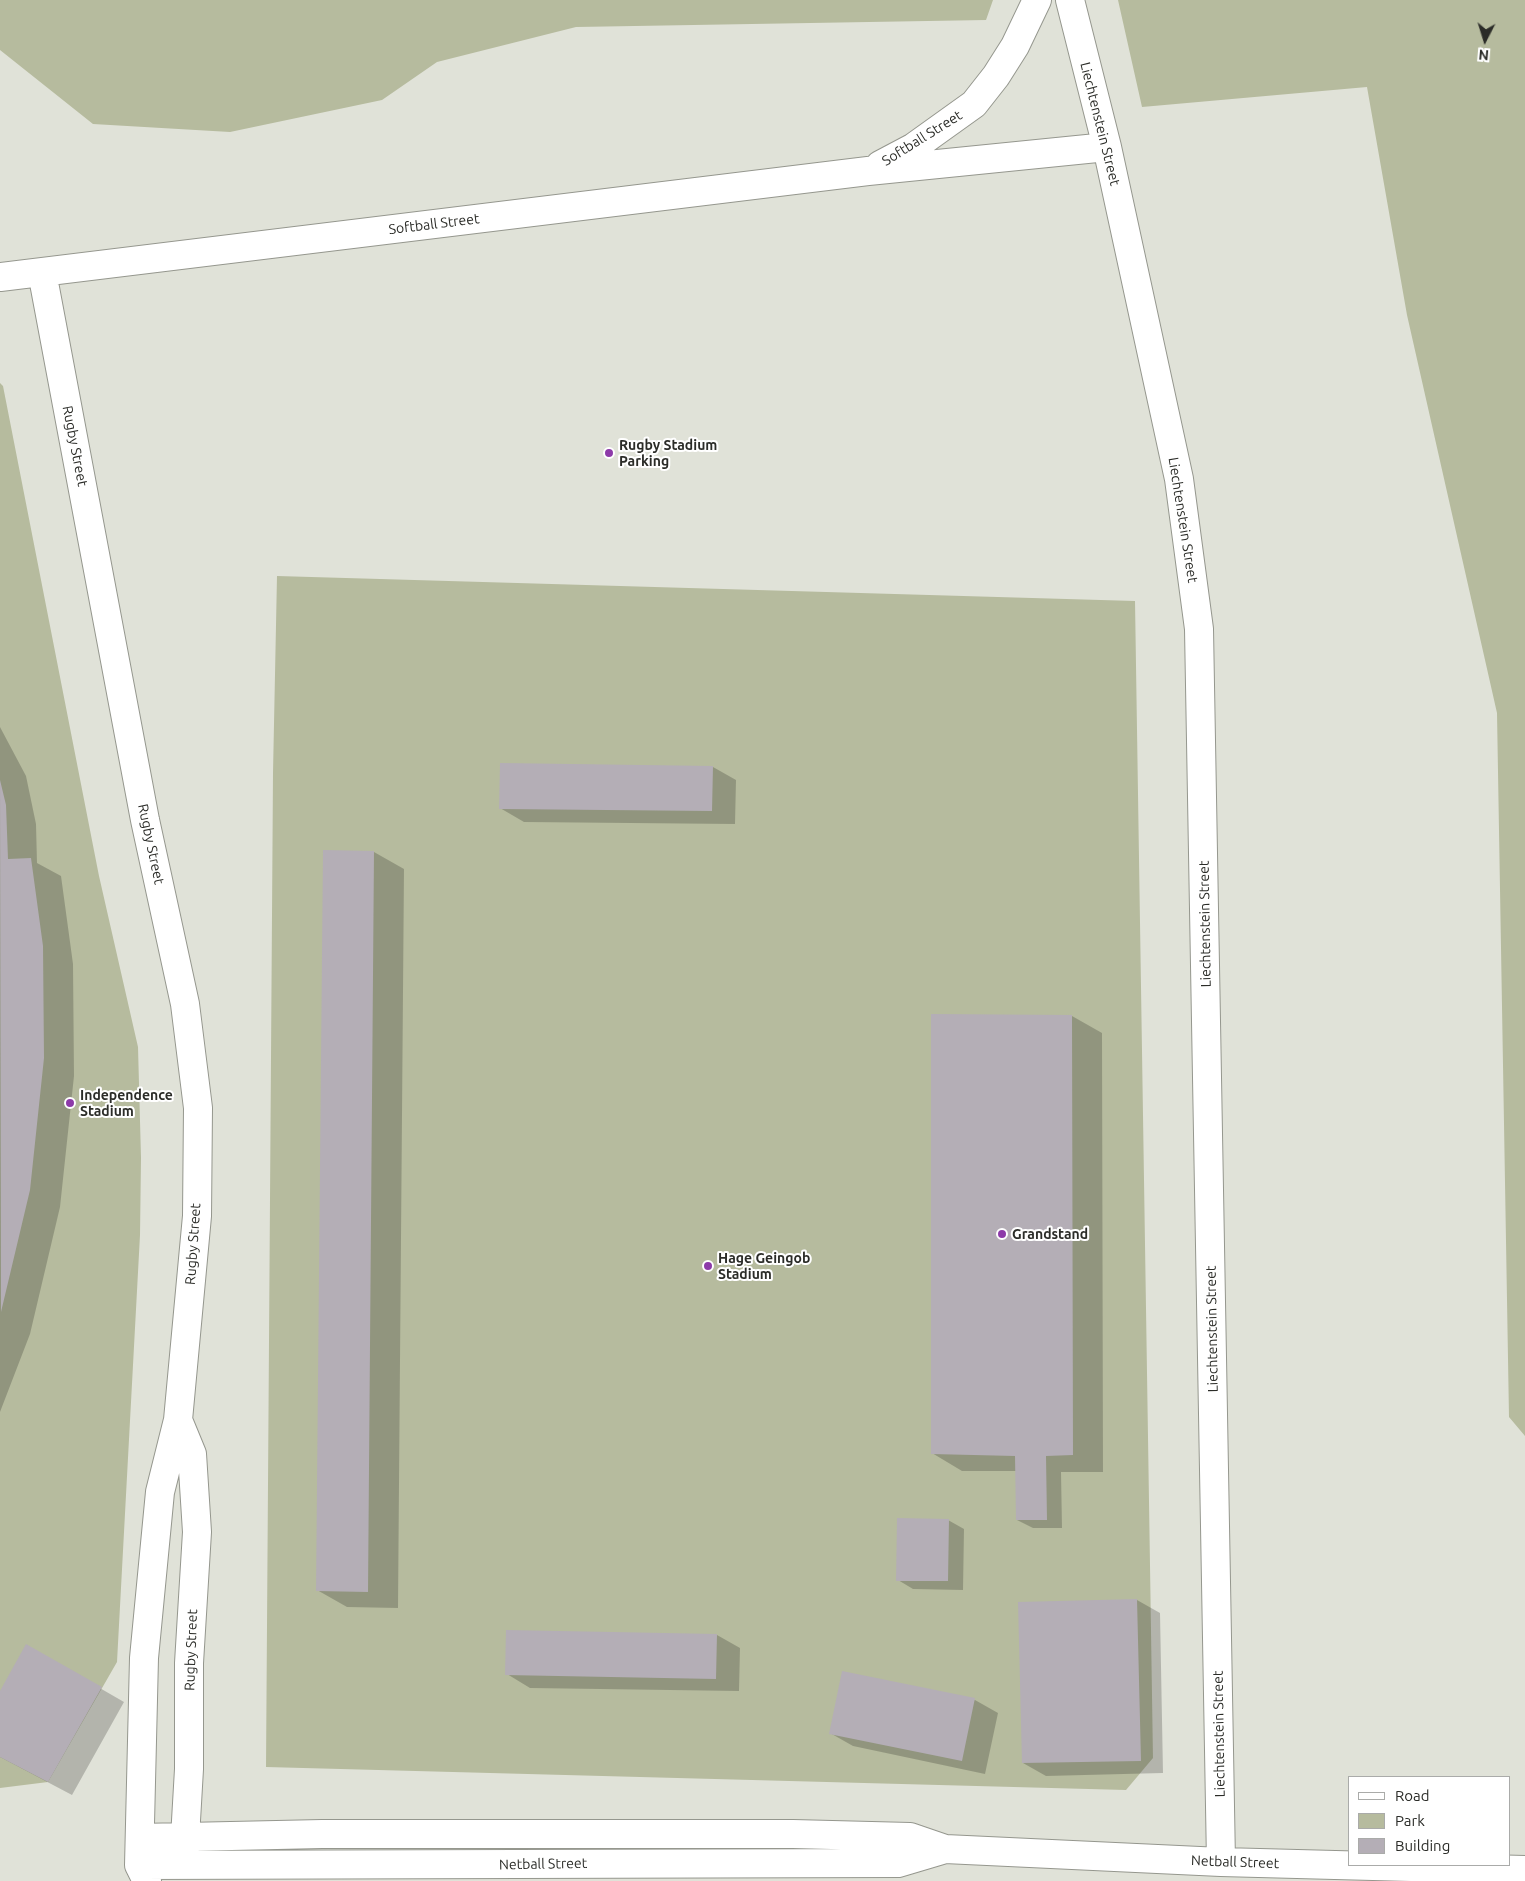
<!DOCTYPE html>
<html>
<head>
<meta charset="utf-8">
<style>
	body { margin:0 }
	#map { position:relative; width:1525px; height:1881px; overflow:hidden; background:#e0e2d8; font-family:Ubuntu,sans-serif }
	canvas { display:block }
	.legend { position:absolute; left:1348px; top:1776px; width:162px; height:90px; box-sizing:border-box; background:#fff; border:1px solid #aaaba9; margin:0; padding:6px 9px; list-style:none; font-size:15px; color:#2b2c28 }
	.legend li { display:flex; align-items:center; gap:10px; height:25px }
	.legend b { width:25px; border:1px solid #aaaba9 }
	.north { position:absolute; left:1460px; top:15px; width:50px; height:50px; -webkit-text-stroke:4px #fff; paint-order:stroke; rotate:185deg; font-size:14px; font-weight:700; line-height:20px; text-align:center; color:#2b2c28 }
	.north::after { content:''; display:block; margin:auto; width:18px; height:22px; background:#2b2c28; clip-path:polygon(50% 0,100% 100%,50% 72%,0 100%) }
</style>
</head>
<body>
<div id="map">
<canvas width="1525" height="1881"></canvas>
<ul class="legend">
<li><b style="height:6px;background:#fff"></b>Road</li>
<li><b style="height:14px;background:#b6bb9e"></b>Park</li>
<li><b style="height:14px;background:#b4aeb6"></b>Building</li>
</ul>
<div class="north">N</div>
</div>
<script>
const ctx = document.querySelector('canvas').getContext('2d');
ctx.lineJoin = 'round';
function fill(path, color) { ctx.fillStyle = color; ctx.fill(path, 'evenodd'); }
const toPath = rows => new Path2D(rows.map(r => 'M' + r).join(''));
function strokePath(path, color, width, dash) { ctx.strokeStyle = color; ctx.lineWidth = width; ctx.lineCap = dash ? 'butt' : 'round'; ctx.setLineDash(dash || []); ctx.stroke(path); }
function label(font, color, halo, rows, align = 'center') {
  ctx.font = font + ' Ubuntu,sans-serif'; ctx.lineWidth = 4; ctx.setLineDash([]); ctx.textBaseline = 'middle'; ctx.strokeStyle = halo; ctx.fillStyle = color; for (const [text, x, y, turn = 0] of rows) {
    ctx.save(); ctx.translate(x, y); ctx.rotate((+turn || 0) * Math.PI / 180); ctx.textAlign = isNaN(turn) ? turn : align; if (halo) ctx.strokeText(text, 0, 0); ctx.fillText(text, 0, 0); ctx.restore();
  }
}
fill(toPath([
	[0,0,993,0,986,20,576,27,437,62,382,100,230,132,93,124,0,50],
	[1118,0,1525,0,1525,1436,1509,1417,1497,713,1407,315,1367,87,1142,107],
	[0,383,3,386,99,876,138,1047,141,1158,140,1235,117,1662,48,1782,0,1788],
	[277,576,1135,601,1153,1758,1126,1790,266,1767,273,773]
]), '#b6bb9e');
fill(toPath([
	[0,727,26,776,36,824,37,863,61,876,73,964,74,1076,60,1207,30,1334,0,1412],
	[501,764,713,767,736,780,735,824,524,822,500,808],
	[324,851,374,852,404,869,398,1608,347,1607,317,1590],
	[1072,1016,1102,1033,1103,1472,1061,1472,1062,1528,1033,1528,1017,1520,1016,1471,962,1471,932,1453],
	[948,1520,964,1529,963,1590,913,1589,898,1580],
	[1137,1600,1160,1613,1163,1773,1046,1776,1023,1763],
	[717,1635,740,1648,739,1691,530,1688,507,1674],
	[27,1646,124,1702,72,1795,0,1757,0,1694],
	[975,1700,998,1713,985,1774,853,1746,830,1733]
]), '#0003');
fill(toPath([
	[500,763,713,766,712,811,499,809],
	[0,780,6,805,8,859,31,858,43,946,44,1058,30,1190,1,1312],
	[323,850,374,851,368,1592,316,1591],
	[931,1014,1072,1015,1073,1455,1046,1456,1047,1520,1016,1520,1015,1456,931,1454],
	[897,1518,949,1519,948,1581,896,1581],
	[1137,1599,1141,1761,1022,1763,1018,1602],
	[506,1630,717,1634,716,1679,505,1675],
	[26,1644,102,1687,48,1782,0,1757,0,1691],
	[842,1671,975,1698,962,1761,829,1734]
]), '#b4aeb6');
const minor = toPath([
	[1070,0,1107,147,1179,479,1199,629,1221,1862],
	[880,165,914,147,974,104,996,76,1015,46,1037,0],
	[42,272,145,820,185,1004,198,1108,197,1216,178,1420,160,1492,144,1658,139,1865,147,1881],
	[0,277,868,171,1107,147],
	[178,1420,192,1454,197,1532,189,1663,189,1769,184,1855],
	[140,1838,322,1834,793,1834,910,1837,945,1849,1221,1862,1525,1870],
	[139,1865,898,1863,945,1849]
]);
strokePath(minor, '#95978e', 30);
strokePath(minor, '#fff', 28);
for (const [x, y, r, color] of [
	[609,453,5,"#8d3aa9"],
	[70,1103,5,"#8d3aa9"],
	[1002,1234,5,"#8d3aa9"],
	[708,1266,5,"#8d3aa9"]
]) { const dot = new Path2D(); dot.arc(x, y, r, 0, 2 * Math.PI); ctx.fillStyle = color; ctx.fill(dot); strokePath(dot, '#fff', 2); }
label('14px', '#2b2c28', '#fff', [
	["Liechtenstein Street",1100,124,76],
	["Softball Street",922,138,-32],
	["Softball Street",434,224,-7],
	["Rugby Street",75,446,79],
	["Liechtenstein Street",1183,520,81],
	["Rugby Street",151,844,78],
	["Liechtenstein Street",1205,924,-91],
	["Rugby Street",193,1244,-86],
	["Liechtenstein Street",1212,1329,-91],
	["Rugby Street",191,1650,-88],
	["Liechtenstein Street",1219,1734,-91],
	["Netball Street",1235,1862,2],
	["Netball Street",543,1864,-1]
]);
label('bold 14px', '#2b2c28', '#fff', [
	["Rugby Stadium",619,445],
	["Parking",619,461],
	["Independence",80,1095],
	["Stadium",80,1111],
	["Grandstand",1012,1234],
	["Hage Geingob",718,1258],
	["Stadium",718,1274]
], 'left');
</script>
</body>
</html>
